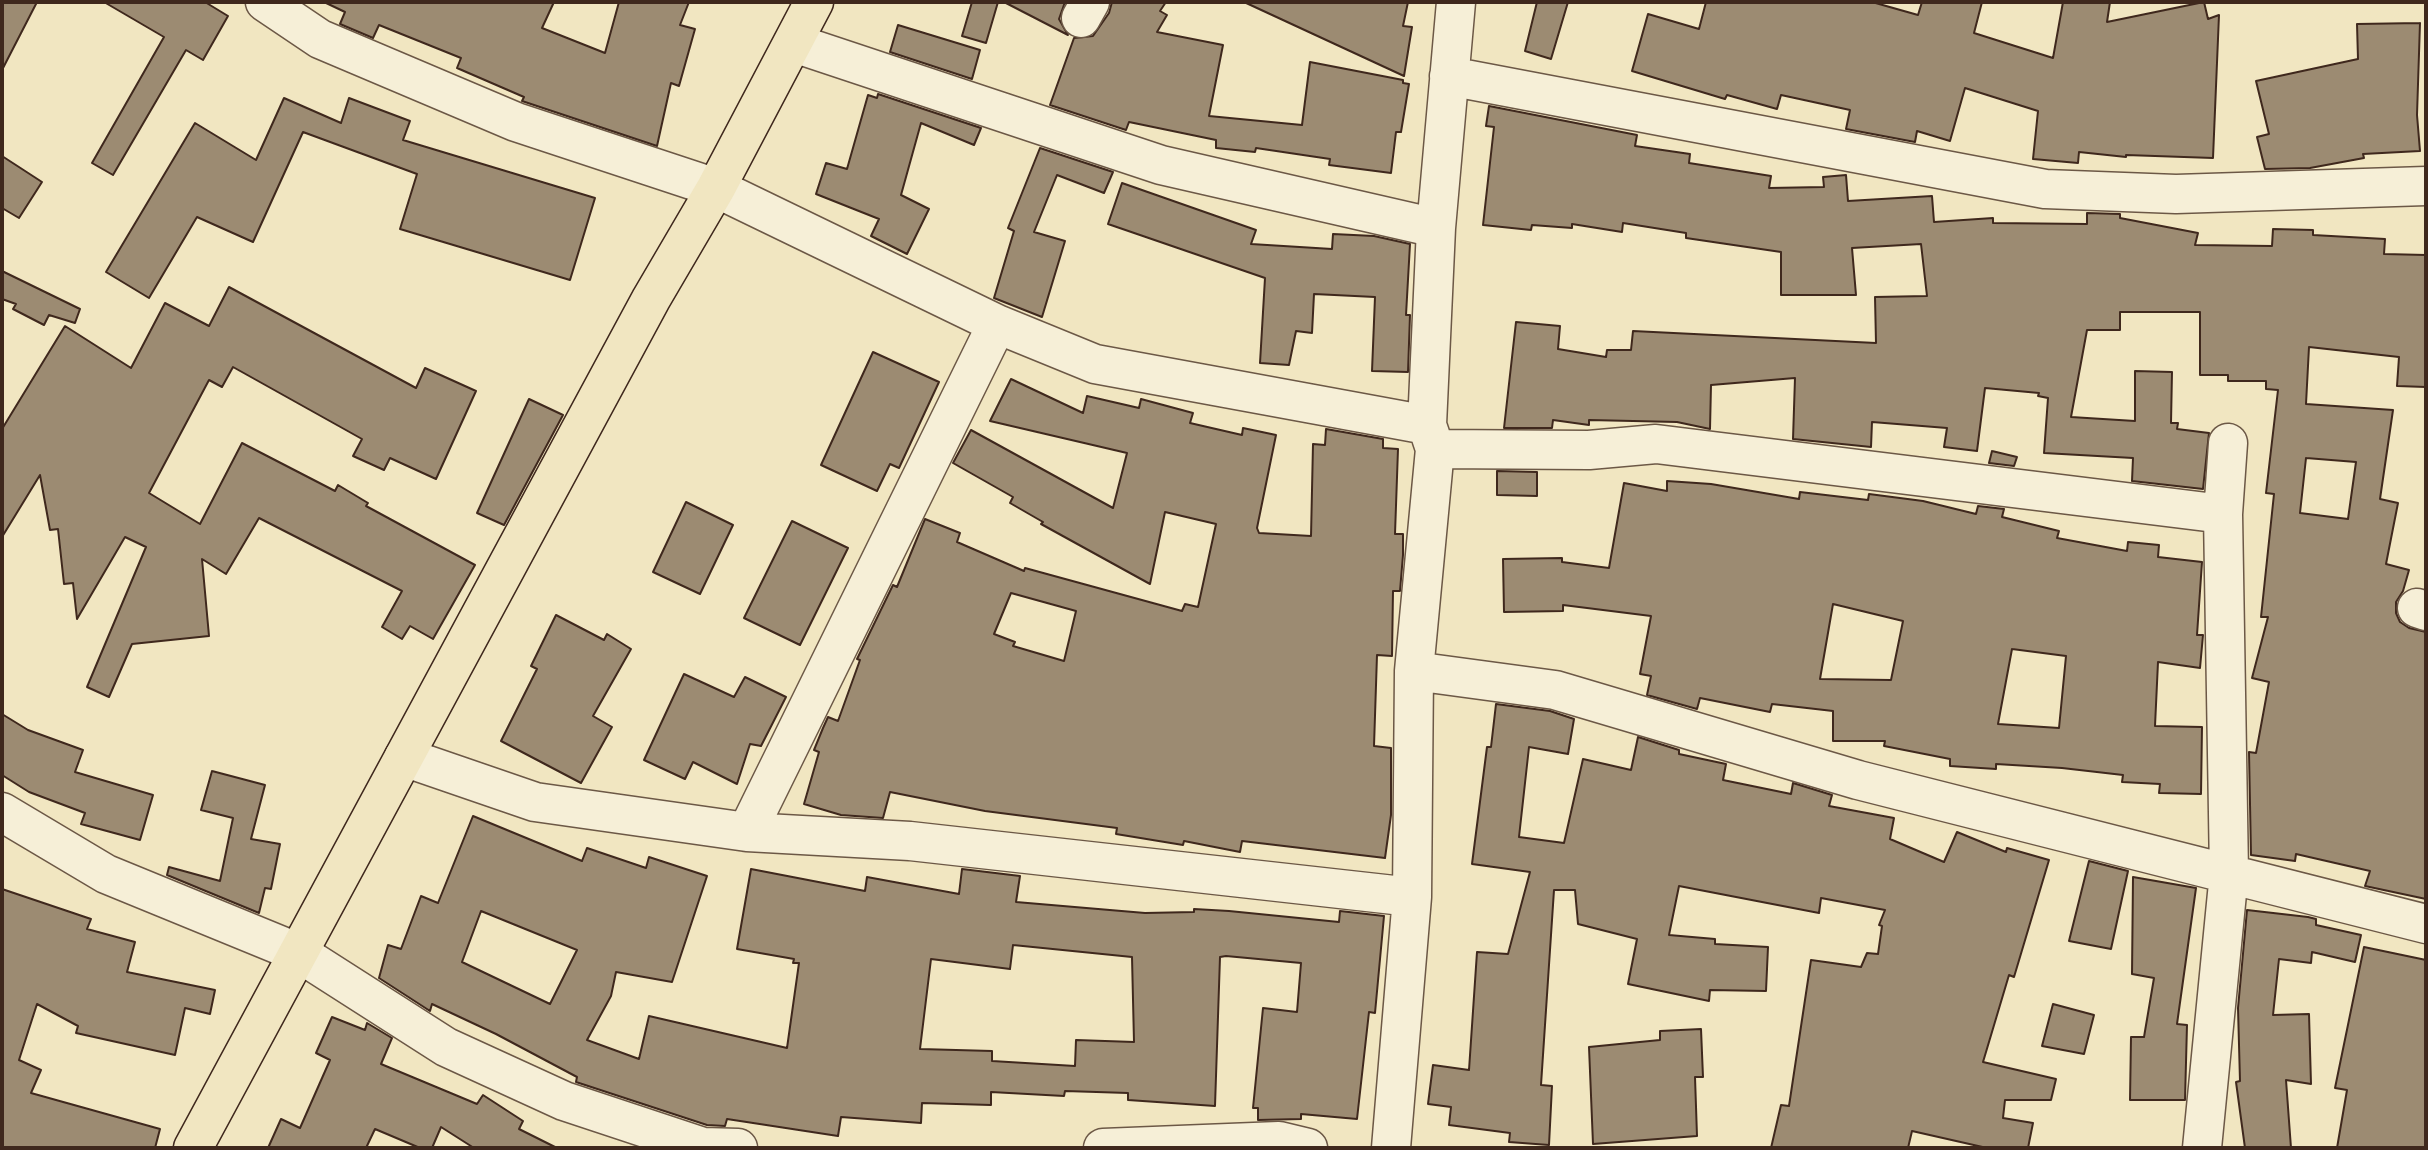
<!DOCTYPE html>
<html>
<head>
<meta charset="utf-8">
<style>
	body { margin:0 }
	#map { position:relative; width:2428px; height:1150px; overflow:hidden; background:#f1e6c1; font-family:"IM FELL DW Pica",serif }
	canvas { display:block }
	.frame { position:absolute; inset:0; border:4px solid #3f281d; pointer-events:none }
</style>
</head>
<body>
<div id="map">
<canvas width="2428" height="1150"></canvas>
<div class="frame"></div>
</div>
<script>
const ctx = document.querySelector('canvas').getContext('2d');
ctx.lineJoin = 'round';
function fill(path, color) { ctx.fillStyle = color; ctx.fill(path, 'evenodd'); }
const toPath = rows => new Path2D(rows.map(r => 'M' + r).join(''));
function strokePath(path, color, width, dash) { ctx.strokeStyle = color; ctx.lineWidth = width; ctx.lineCap = dash ? 'butt' : 'round'; ctx.setLineDash(dash || []); ctx.stroke(path); }
const building = toPath([
	[2,2,37,2,2,70,2,2],
	[104,2,205,2,228,16,203,60,186,50,113,175,92,163,164,37,104,2],
	[324,2,554,2,542,28,605,53,619,2,689,2,680,25,695,29,679,86,671,83,657,146,522,101,524,97,457,68,461,58,379,25,373,38,340,24,345,12,324,2],
	[972,2,998,2,986,43,962,36,972,2],
	[1004,2,1065,2,1059,19,1068,35,1004,2],
	[1112,2,1166,2,1160,11,1167,15,1157,32,1223,45,1209,116,1302,125,1310,62,1403,80,1403,83,1409,84,1401,132,1396,132,1391,173,1329,165,1330,159,1256,148,1255,152,1216,148,1216,140,1129,122,1126,130,1050,105,1074,38,1093,36,1109,13,1112,2],
	[1244,2,1408,2,1403,26,1412,27,1404,76,1244,2],
	[1537,2,1568,2,1551,59,1525,51,1537,2],
	[1706,2,1872,2,1918,15,1922,2,1982,2,1974,33,2053,58,2063,2,2110,2,2107,22,2204,2,2208,19,2219,15,2213,158,2126,155,2126,157,2079,152,2078,163,2033,159,2038,111,1965,88,1950,141,1917,131,1915,142,1846,129,1850,110,1781,95,1777,109,1727,95,1725,99,1632,71,1648,14,1699,29,1706,2],
	[2420,23,2417,115,2420,151,2363,154,2364,158,2310,168,2265,169,2257,137,2269,134,2256,81,2358,59,2357,24,2420,23],
	[898,25,980,50,972,79,890,52,898,25],
	[878,94,981,128,974,145,921,123,901,195,929,209,907,254,871,236,879,219,816,194,826,163,847,169,868,95,877,98,878,94],
	[284,98,341,123,349,98,410,121,403,140,595,198,570,280,400,229,417,174,303,132,253,242,197,217,149,298,106,272,195,123,256,160,284,98],
	[1489,106,1637,135,1635,146,1690,154,1689,163,1771,176,1769,188,1824,187,1823,177,1846,175,1848,201,1932,196,1934,222,1993,218,1993,223,2087,224,2087,213,2120,214,2120,218,2198,233,2195,245,2272,246,2273,229,2313,230,2313,235,2385,239,2384,254,2426,255,2426,387,2397,386,2399,357,2309,347,2306,404,2393,410,2380,499,2398,503,2386,564,2409,570,2403,591,2396,602,2396,613,2400,622,2409,628,2426,632,2426,899,2365,886,2370,871,2296,854,2295,861,2251,855,2249,752,2256,753,2269,682,2252,678,2268,617,2261,617,2274,494,2266,493,2278,390,2266,389,2266,381,2228,381,2228,375,2200,375,2200,312,2120,312,2120,330,2087,330,2071,417,2135,421,2135,371,2172,372,2171,423,2178,423,2177,429,2209,433,2203,489,2132,481,2133,458,2044,453,2048,398,2038,396,2039,393,1985,388,1977,451,1944,447,1947,428,1872,422,1871,447,1793,439,1795,378,1711,385,1710,429,1677,422,1589,420,1589,425,1553,420,1552,428,1504,428,1516,322,1560,326,1558,349,1606,357,1607,350,1631,350,1633,331,1876,343,1875,297,1927,296,1921,244,1852,248,1856,295,1781,295,1781,252,1686,238,1686,233,1623,223,1622,232,1572,224,1572,228,1532,225,1531,230,1483,225,1494,127,1486,126,1489,106],
	[2306,458,2356,462,2348,519,2300,513,2306,458],
	[1040,148,1113,172,1104,193,1057,175,1034,232,1065,241,1042,317,994,298,1014,231,1008,228,1040,148],
	[2,156,42,182,19,218,2,208,2,156],
	[1122,183,1256,230,1251,244,1332,249,1333,234,1374,236,1410,244,1406,315,1410,315,1408,372,1372,371,1375,297,1314,294,1312,333,1296,331,1289,365,1260,363,1265,278,1108,224,1122,183],
	[2,271,80,309,75,323,49,315,44,325,13,309,16,304,2,299,2,271],
	[229,287,416,388,425,368,476,391,436,479,390,458,384,470,353,456,362,439,233,367,222,387,209,380,149,493,200,524,242,443,335,491,338,485,368,503,366,506,475,565,433,639,410,626,402,639,382,627,402,591,259,518,226,574,202,559,209,636,132,644,109,697,87,687,146,547,125,537,77,619,73,583,64,584,58,529,50,530,40,475,2,537,2,429,65,326,131,368,165,303,209,326,229,287],
	[873,352,939,382,899,468,890,464,877,491,821,465,873,352],
	[1011,379,1083,413,1087,396,1139,408,1141,399,1193,413,1190,423,1242,435,1243,428,1276,435,1257,528,1259,533,1311,536,1313,444,1325,445,1326,429,1383,439,1383,448,1398,449,1395,534,1403,534,1403,555,1400,591,1393,591,1392,656,1377,655,1374,746,1391,748,1391,815,1385,858,1242,841,1240,852,1184,841,1183,845,1116,834,1117,828,985,811,890,792,883,818,841,815,804,804,819,752,814,750,823,728,828,717,838,721,860,660,857,659,893,585,897,587,925,519,960,533,957,542,1024,571,1025,568,1182,611,1185,604,1198,607,1216,524,1165,512,1150,584,1041,524,1043,522,1010,503,1013,497,953,463,971,430,1113,508,1127,453,990,421,1011,379],
	[1011,593,1076,611,1064,661,1013,646,1015,642,994,634,1011,593],
	[529,399,563,415,504,525,477,513,529,399],
	[1992,451,2017,457,2014,466,1989,463,1992,451],
	[1497,471,1537,472,1537,496,1497,495,1497,471],
	[1667,481,1711,484,1799,499,1800,492,1868,500,1869,494,1923,501,1976,514,1978,506,2004,509,2002,517,2059,531,2057,538,2127,551,2128,542,2159,545,2158,557,2202,562,2197,635,2203,635,2200,668,2158,662,2155,726,2202,727,2201,794,2159,793,2160,784,2122,782,2123,775,2062,768,1996,764,1996,769,1950,766,1950,759,1884,746,1885,741,1833,741,1833,711,1772,704,1770,712,1700,698,1697,709,1647,695,1651,676,1640,674,1651,616,1563,605,1563,611,1504,612,1503,559,1562,558,1562,562,1609,568,1624,483,1667,491,1667,481],
	[1833,604,1903,621,1891,680,1820,679,1833,604],
	[2012,649,2066,656,2059,728,1998,724,2012,649],
	[686,502,733,525,700,594,653,572,686,502],
	[792,521,848,548,800,645,744,618,792,521],
	[556,615,604,640,607,634,631,649,593,716,612,727,581,783,501,741,537,669,531,666,556,615],
	[684,674,734,697,745,677,786,697,761,746,750,744,737,784,693,762,685,779,644,760,684,674],
	[1496,704,1550,711,1574,719,1568,754,1529,747,1519,837,1564,843,1583,759,1631,770,1638,737,1679,750,1679,754,1726,764,1723,780,1791,794,1793,783,1832,795,1829,806,1894,818,1890,839,1944,862,1957,832,2006,852,2007,848,2049,860,2014,977,2009,975,1983,1062,2056,1079,2051,1100,2005,1100,2003,1118,2033,1123,2028,1148,1987,1148,1912,1131,1908,1148,1771,1148,1781,1105,1789,1106,1811,960,1861,967,1867,953,1878,954,1882,926,1879,925,1885,910,1821,898,1819,913,1679,886,1669,935,1715,939,1715,944,1768,947,1766,991,1710,990,1709,1001,1628,984,1637,939,1578,924,1575,890,1554,890,1541,1085,1552,1086,1549,1145,1509,1142,1510,1133,1449,1125,1451,1107,1428,1104,1433,1065,1469,1070,1477,952,1508,954,1530,872,1472,864,1487,747,1491,747,1496,704],
	[2,714,28,730,83,750,75,772,153,795,140,840,81,824,85,813,29,792,2,775,2,714],
	[212,771,265,785,251,839,280,844,271,889,265,888,259,913,167,875,169,867,220,881,233,818,201,810,212,771],
	[473,816,582,861,587,848,646,868,649,857,707,876,672,982,616,972,611,996,587,1040,639,1059,649,1016,787,1048,799,963,793,963,794,959,737,949,751,869,865,891,867,877,959,894,962,869,1020,876,1016,902,1145,913,1194,912,1194,909,1229,911,1339,922,1340,911,1384,916,1375,1013,1369,1012,1357,1119,1301,1114,1301,1119,1258,1120,1258,1108,1253,1108,1263,1008,1297,1012,1301,963,1226,956,1220,957,1215,1106,1128,1100,1128,1093,1065,1091,1064,1096,991,1092,991,1105,922,1103,921,1123,841,1117,838,1136,727,1119,725,1126,707,1125,576,1082,577,1077,496,1034,432,1004,430,1011,379,978,388,945,401,949,421,896,438,903,473,816],
	[481,911,577,950,550,1004,462,962,481,911],
	[1013,945,1132,957,1134,1042,1076,1040,1075,1066,992,1061,992,1051,920,1049,931,959,1010,969,1013,945],
	[2089,861,2128,871,2111,949,2069,941,2089,861],
	[2133,877,2196,888,2177,1024,2187,1025,2185,1100,2130,1100,2131,1037,2144,1037,2154,978,2132,974,2133,877],
	[2,889,91,919,87,929,135,942,127,972,215,990,210,1014,185,1008,175,1055,76,1033,78,1026,37,1004,19,1060,41,1070,31,1093,160,1129,155,1148,2,1148,2,889],
	[2247,910,2308,917,2316,919,2316,925,2361,935,2355,962,2312,952,2311,963,2279,959,2273,1015,2309,1014,2311,1084,2286,1080,2291,1148,2245,1148,2236,1082,2240,1081,2238,1008,2247,910],
	[2364,947,2426,960,2426,1148,2337,1148,2347,1090,2335,1088,2364,947],
	[2053,1004,2094,1015,2084,1054,2042,1046,2053,1004],
	[332,1017,365,1030,367,1023,392,1038,381,1064,477,1104,483,1095,523,1121,519,1129,557,1148,474,1148,441,1127,432,1148,420,1148,375,1129,366,1148,268,1148,281,1119,300,1128,330,1060,316,1053,332,1017],
	[1701,1029,1703,1077,1695,1077,1697,1136,1593,1144,1589,1047,1660,1040,1660,1031,1701,1029]
]);
fill(building, '#9c8b72');
strokePath(building, '#3f281d', 2);
const minor = toPath([
	[265,2,320,39,516,122,716,188,997,324,1095,364,1427,425],
	[1081,18,1090,2],
	[794,43,1161,165,1436,228],
	[1449,76,2045,189,2176,194,2426,186],
	[1435,449,1589,450,1656,444,2223,514],
	[2417,608,2426,611],
	[1414,671,1555,690,1858,780,2426,924],
	[404,757,535,802,747,832,910,841,1412,897],
	[2,812,106,874,299,953,446,1047,564,1101,703,1147,738,1148],
	[747,832,997,324],
	[1103,1148,1279,1141,1308,1148],
	[1391,1148,1412,897,1414,671,1435,449,1427,425,1436,228,1456,2],
	[2202,1148,2229,873,2223,514,2228,443]
]);
const major = toPath([
	[193,1148,651,299,716,188,814,2]
]);
strokePath(minor, '#6c5846', 41);
strokePath(major, '#3f281d', 41);
strokePath(minor, '#f6efd7', 38);
strokePath(major, '#f1e6c1', 38);
</script>
</body>
</html>
